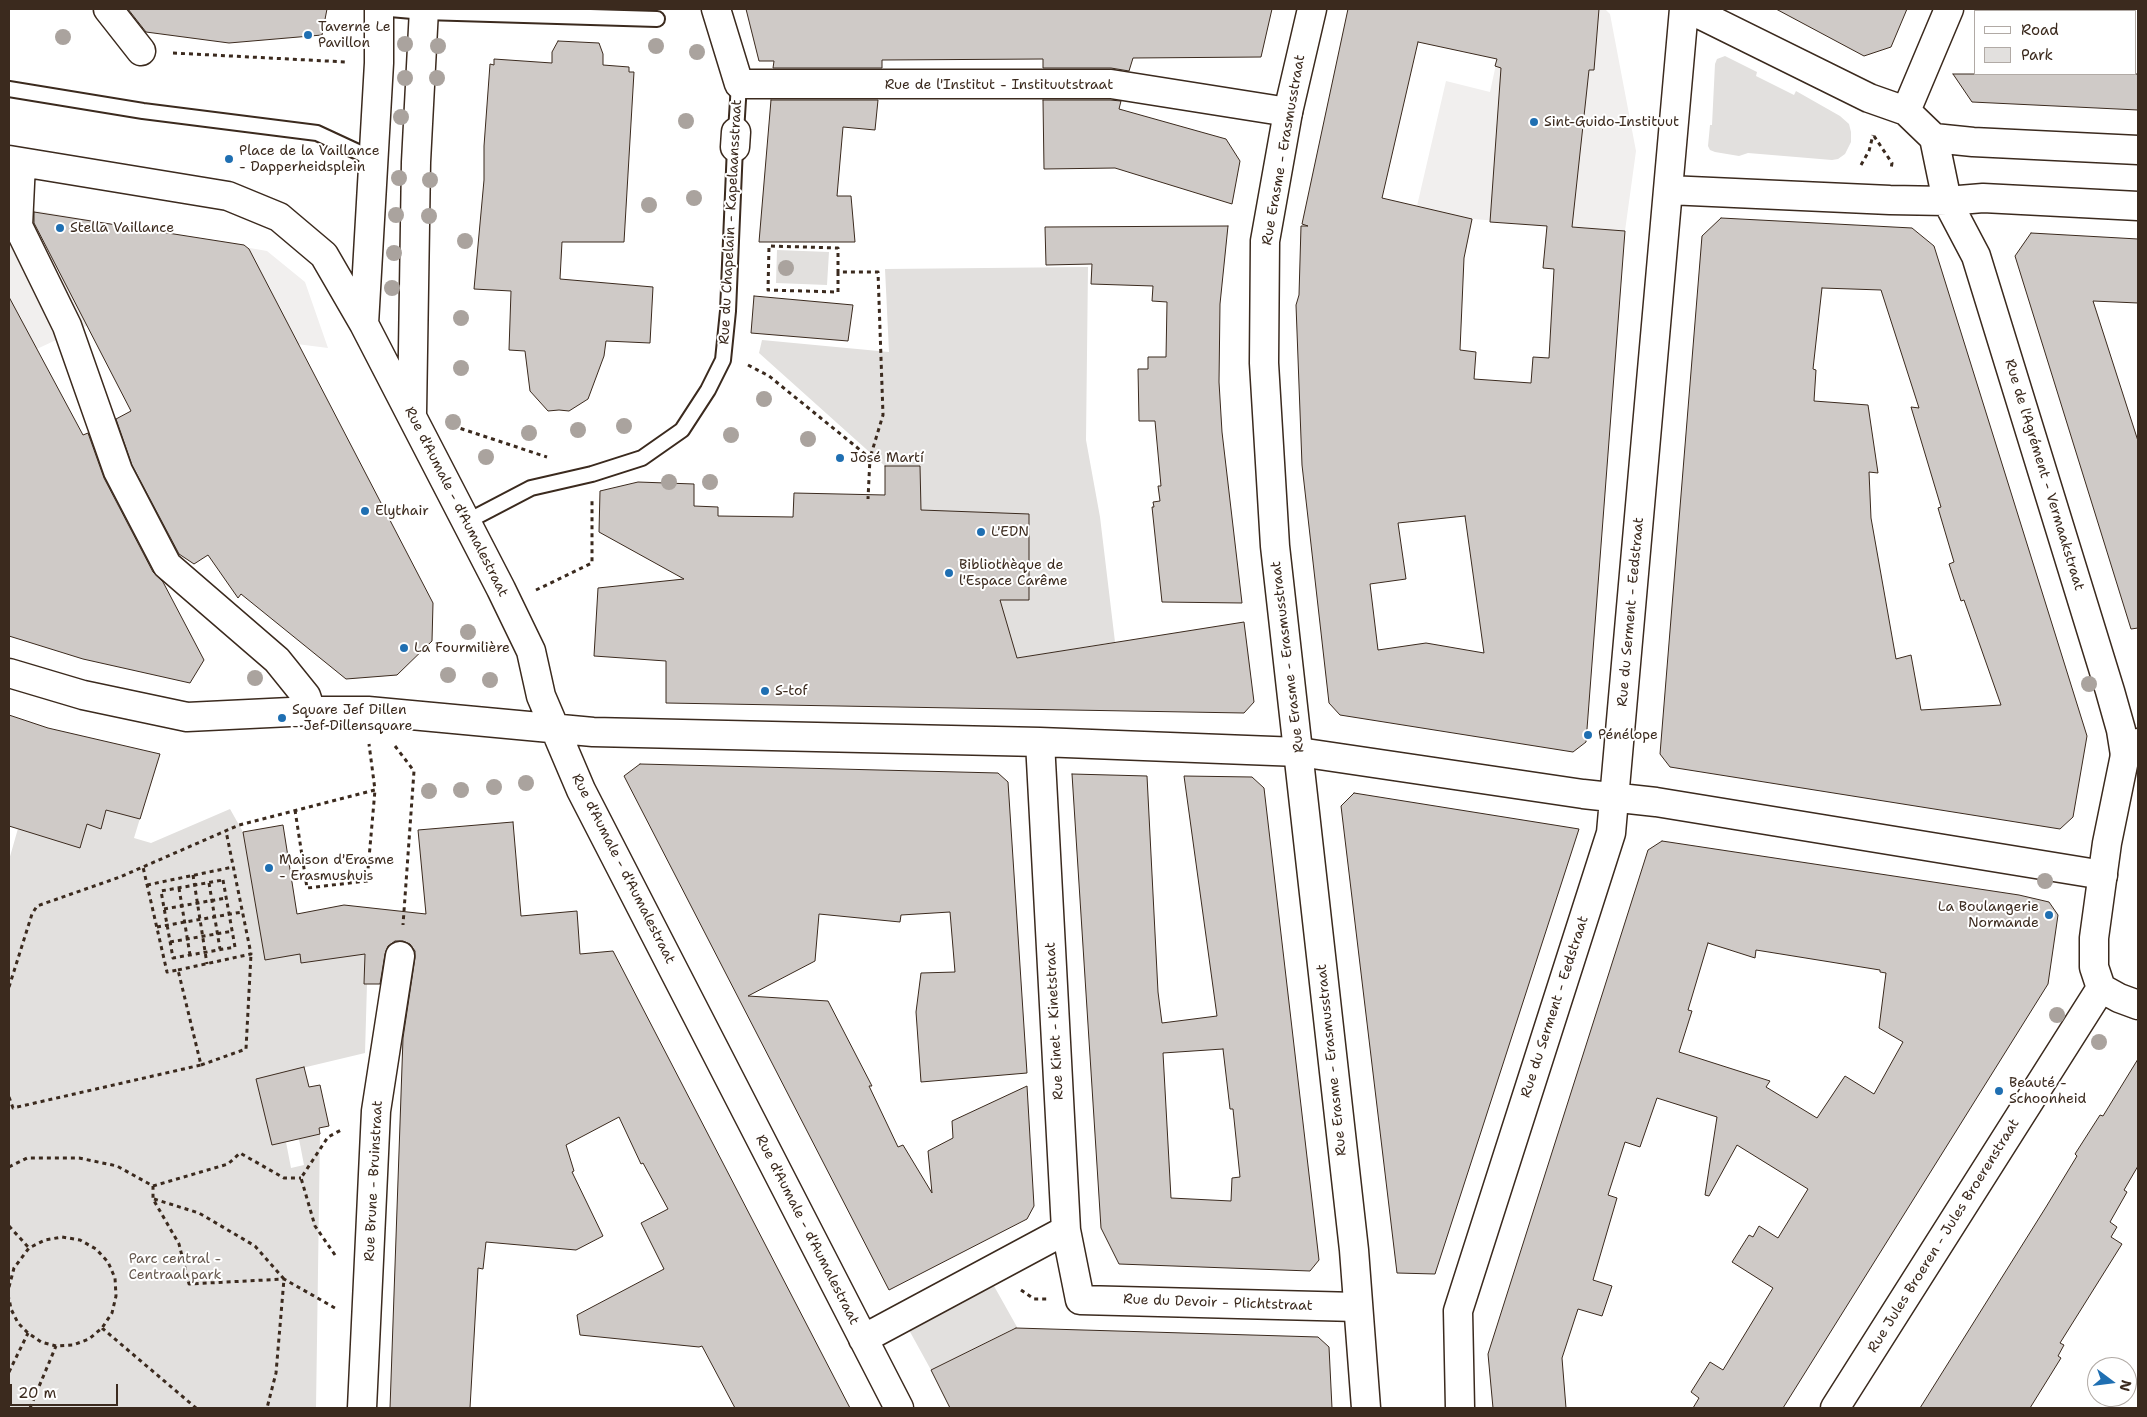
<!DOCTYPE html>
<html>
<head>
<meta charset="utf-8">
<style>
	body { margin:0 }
	#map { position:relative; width:2147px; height:1417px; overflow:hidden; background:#fff; font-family:"Shantell Sans",sans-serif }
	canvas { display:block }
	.frame { position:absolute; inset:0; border:10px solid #3b2a1e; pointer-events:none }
	.legend { position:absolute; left:1974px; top:10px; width:162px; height:65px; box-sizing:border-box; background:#fff; border:1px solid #b1aaa5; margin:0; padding:6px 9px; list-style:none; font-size:15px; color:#3b2a1e }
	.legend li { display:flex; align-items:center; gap:10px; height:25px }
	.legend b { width:25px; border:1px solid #b1aaa5 }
	.north { position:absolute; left:2087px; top:1357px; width:50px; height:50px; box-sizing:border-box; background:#fff; border:1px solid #b1aaa5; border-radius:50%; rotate:105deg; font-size:14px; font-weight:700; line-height:20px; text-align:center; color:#3b2a1e }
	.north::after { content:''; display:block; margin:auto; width:18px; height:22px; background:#1f6fb2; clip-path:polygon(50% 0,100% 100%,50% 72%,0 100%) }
	.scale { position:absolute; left:10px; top:1384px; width:108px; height:22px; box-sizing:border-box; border:2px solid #3b2a1e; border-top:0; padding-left:6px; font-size:15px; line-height:18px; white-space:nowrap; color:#3b2a1e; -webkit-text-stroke:4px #fff; paint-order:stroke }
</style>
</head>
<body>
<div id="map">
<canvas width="2147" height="1417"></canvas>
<div class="frame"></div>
<ul class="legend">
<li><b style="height:6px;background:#fff"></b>Road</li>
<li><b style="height:14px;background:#e2e0de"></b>Park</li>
</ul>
<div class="north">N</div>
<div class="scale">20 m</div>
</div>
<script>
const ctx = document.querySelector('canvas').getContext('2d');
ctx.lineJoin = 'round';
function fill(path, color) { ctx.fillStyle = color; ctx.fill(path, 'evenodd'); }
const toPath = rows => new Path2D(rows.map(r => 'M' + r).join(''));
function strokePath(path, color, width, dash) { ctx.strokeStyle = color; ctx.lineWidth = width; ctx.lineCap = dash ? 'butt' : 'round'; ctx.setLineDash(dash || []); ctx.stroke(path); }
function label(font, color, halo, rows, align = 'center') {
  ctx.font = font + ' "Shantell Sans",sans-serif'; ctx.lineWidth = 4; ctx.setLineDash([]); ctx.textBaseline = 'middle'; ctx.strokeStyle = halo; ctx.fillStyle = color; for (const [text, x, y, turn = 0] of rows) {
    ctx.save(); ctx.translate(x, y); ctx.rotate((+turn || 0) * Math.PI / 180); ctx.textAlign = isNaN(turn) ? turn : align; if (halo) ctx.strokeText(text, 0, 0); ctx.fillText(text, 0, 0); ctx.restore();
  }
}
fill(toPath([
	[1508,9,1605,9,1610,14,1636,151,1625,231,1473,219,1464,257,1417,206,1446,81,1490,92],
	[33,210,267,251,305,282,328,348,101,319,9,362,9,213]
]), '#f1efee');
fill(toPath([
	[1725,56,1757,72,1756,76,1794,95,1796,91,1840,116,1849,124,1851,132,1851,142,1845,154,1838,159,1832,160,1748,153,1739,156,1715,152,1710,150,1708,146,1710,125,1712,125,1715,64,1717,59],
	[777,250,829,252,827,285,776,283],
	[1088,267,1086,440,1100,517,1115,642,1017,658,1015,652,885,497,885,466,759,353,762,340,889,352,885,269],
	[230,809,243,832,265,959,300,954,301,963,365,948,364,983,367,984,365,1053,256,1079,272,1144,286,1142,291,1168,304,1165,299,1139,320,1134,316,1408,9,1408,9,860,23,811,80,848,87,824,101,828,106,810,137,818,141,815,134,838,151,843],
	[994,1286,1017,1327,931,1370,909,1330]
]), '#e2e0de');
const building = toPath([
	[128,9,327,9,322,35,229,43,146,32,128,9],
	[746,9,1272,9,1261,57,1133,58,1129,71,1111,68,1043,68,1043,59,882,60,882,68,773,68,774,61,759,61,746,9],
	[1348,9,1599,9,1594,70,1589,70,1572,227,1625,231,1586,742,1573,752,1340,715,1329,703,1302,465,1296,305,1299,295,1301,226,1308,226,1302,224,1348,9],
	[1418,42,1497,59,1495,66,1501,68,1490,222,1547,226,1543,268,1554,269,1549,358,1533,357,1531,383,1474,379,1476,352,1460,350,1464,258,1472,219,1382,198,1418,42],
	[1465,516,1484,653,1426,643,1378,650,1370,584,1406,579,1398,523,1465,516],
	[1776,9,1907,9,1891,47,1864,56,1776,9],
	[558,41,599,43,603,54,603,65,629,67,629,72,634,72,624,242,562,242,560,279,653,287,650,343,606,341,604,356,588,399,569,411,559,410,548,411,530,391,525,351,509,350,511,291,474,289,484,180,484,146,490,64,494,65,494,59,552,63,552,52,558,41],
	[1953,74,2138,74,2138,110,1972,102,1953,74],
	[771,100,878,100,875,130,843,127,837,196,851,196,855,242,759,242,771,100],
	[1043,100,1110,100,1121,101,1119,109,1226,139,1240,161,1232,204,1115,168,1044,169,1043,100],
	[34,212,244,245,249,249,433,603,432,641,397,675,346,679,241,594,238,598,208,555,194,564,179,554,132,465,116,419,131,411,34,223,34,212],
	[1721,218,1912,228,1934,246,2087,736,2073,817,2060,829,1670,767,1660,754,1702,236,1721,218],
	[1822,288,1881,290,1919,408,1911,407,1941,507,1938,508,1954,562,1949,564,1961,601,1964,600,2001,705,1921,710,1911,655,1896,659,1871,518,1869,472,1878,473,1868,405,1814,401,1816,370,1813,369,1822,288],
	[1228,226,1220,304,1219,382,1222,432,1242,603,1162,602,1152,507,1154,507,1153,502,1160,501,1158,486,1161,486,1155,421,1139,421,1138,369,1148,369,1148,357,1166,357,1167,302,1152,301,1153,286,1091,284,1092,264,1046,265,1045,227,1228,226],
	[2031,233,2138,239,2138,303,2093,301,2138,441,2138,628,2131,629,2015,256,2031,233],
	[754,296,853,305,848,341,751,333,754,296],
	[9,297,83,435,88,433,104,478,153,572,163,582,204,660,190,683,83,659,9,636,9,297],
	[885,466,920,466,921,510,1029,514,1029,600,1000,600,1017,658,1244,622,1254,702,1244,713,666,703,666,661,594,656,598,588,684,579,599,532,600,491,638,482,694,484,694,506,718,507,718,516,793,517,794,493,885,495,885,466],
	[9,715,48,728,160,754,140,819,106,810,101,829,87,824,80,848,9,826,9,715],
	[640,764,998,773,1008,782,1027,1073,921,1082,916,1012,921,973,955,972,950,912,901,915,900,922,819,914,815,961,748,996,828,1001,872,1086,869,1086,898,1147,903,1145,932,1193,928,1151,953,1138,952,1121,1027,1086,1034,1206,1027,1219,889,1290,624,776,640,764],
	[1072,774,1147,776,1158,992,1162,1023,1217,1016,1184,776,1252,777,1264,788,1319,1260,1310,1271,1119,1264,1101,1228,1072,774],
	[1223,1049,1230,1109,1233,1109,1240,1177,1232,1178,1231,1201,1171,1198,1163,1053,1223,1049],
	[1354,793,1579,829,1435,1274,1397,1273,1341,806,1354,793],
	[513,822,521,916,577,911,580,954,613,951,850,1408,735,1408,702,1346,699,1347,580,1335,577,1315,664,1269,641,1223,668,1209,643,1163,641,1164,619,1117,566,1145,574,1171,572,1172,603,1236,576,1250,486,1242,483,1269,478,1268,470,1408,390,1408,403,1038,415,958,415,951,410,944,403,941,395,941,388,946,385,954,380,984,364,984,365,954,301,963,300,954,265,960,243,832,283,825,297,914,344,905,426,914,418,830,513,822],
	[1662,841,2019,895,2049,902,2058,915,2048,984,1783,1408,1693,1408,1699,1398,1691,1392,1710,1362,1723,1370,1773,1288,1732,1262,1749,1235,1753,1237,1759,1226,1778,1238,1808,1189,1737,1145,1709,1196,1705,1195,1717,1117,1657,1098,1640,1147,1625,1142,1608,1195,1617,1198,1593,1280,1612,1286,1602,1316,1578,1309,1562,1358,1566,1408,1493,1408,1488,1354,1648,850,1662,841],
	[1708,943,1755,958,1756,950,1880,970,1880,972,1886,973,1879,1028,1903,1042,1874,1094,1845,1076,1817,1118,1766,1087,1770,1081,1679,1052,1692,1011,1688,1010,1708,943],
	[2138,1059,2138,1166,2124,1190,2127,1192,2110,1222,2117,1227,2111,1237,2122,1244,2060,1343,2064,1345,2058,1356,2061,1358,2030,1408,1920,1408,2046,1207,2077,1156,2075,1154,2100,1115,2103,1116,2138,1059],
	[304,1067,309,1087,320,1085,329,1126,319,1128,320,1134,272,1145,256,1079,304,1067],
	[1016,1328,1318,1337,1329,1347,1332,1408,950,1408,931,1370,1016,1328]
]);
fill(building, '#cfcac7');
strokePath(building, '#3b2a1e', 1);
const lane = toPath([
	[390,9,424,12,657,19],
	[9,89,143,111,317,133,373,159],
	[736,132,739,84],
	[466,522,531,488,592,474,642,458,682,430,708,390,723,360,728,311,735,147]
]);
const street = toPath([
	[108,9,141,51],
	[716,9,739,84,1111,84,1288,112],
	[1689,9,1869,98,1906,111,1934,138,1947,201,1976,256,2110,691,2121,730,2125,755],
	[1906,111,1949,9],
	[1934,138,1973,142,2138,150],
	[735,147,736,132],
	[9,160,228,196,279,217,324,255,364,324,501,589,531,651,541,696,581,790,899,1408],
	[21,163,18,226,67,326,118,471,167,565,277,660,306,696,311,711],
	[1668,190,1890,200,1947,201,1983,198,2138,206],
	[364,324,379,63,379,9],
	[412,413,416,162,424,9],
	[9,673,83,695,187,717,311,711,368,711,593,732,1040,742,1299,752,1583,794,1656,802,2103,875],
	[1040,742,1066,1230,1080,1300,1357,1307],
	[863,1339,1066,1230],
	[362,1408,376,1111,400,956],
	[1460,1408,1458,1311,1611,833,1684,9]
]);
const secondary = toPath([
	[1312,9,1288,112,1265,241,1264,363,1275,546,1354,1250,1366,1408],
	[2138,743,2125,755,2107,843,2094,938,2094,967,2101,988,2119,998,2138,1005],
	[1835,1408,2101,988]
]);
strokePath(lane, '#3b2a1e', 18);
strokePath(street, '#3b2a1e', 31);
strokePath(secondary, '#3b2a1e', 31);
strokePath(toPath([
	[173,53,346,62],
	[1874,136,1892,163,1891,169],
	[1861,165,1869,151,1873,135],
	[838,272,838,292,768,290,769,246,838,248,838,272,878,272,883,415,870,458],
	[748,365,769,376,870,458,868,499],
	[453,426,547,457],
	[536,590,592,563,592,499],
	[395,746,414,771,403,925],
	[295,810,307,888,367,881,375,790],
	[193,875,207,964],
	[223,880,235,947,173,958,161,891,223,880],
	[209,883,220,949],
	[147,885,233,867],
	[179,888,190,955],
	[164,909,226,898],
	[157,927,242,912],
	[170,942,233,931],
	[178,970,251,954,226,831],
	[9,987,32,914,37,906,120,877,239,825,375,790,369,744],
	[201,1065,246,1049,251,954],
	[9,1097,13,1108,201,1065,178,970,167,972,143,867],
	[9,1167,27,1158,79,1158,117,1166,153,1186,153,1199,179,1244,189,1284,284,1279,335,1308],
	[153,1186,228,1164,240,1153,284,1178,301,1178],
	[154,1199,199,1213,255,1246,284,1279,276,1373,267,1408],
	[9,1226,29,1248],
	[335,1255,315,1226,301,1178,328,1137,343,1129],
	[9,1287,14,1268,29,1248,45,1240,62,1237,80,1240,96,1249,108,1262,115,1278,116,1296,112,1313,102,1328,89,1339,73,1345,56,1346,41,1342,28,1333,18,1323,11,1309,9,1298],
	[1021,1290,1034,1299,1047,1299],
	[102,1328,196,1408],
	[9,1372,28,1333],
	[30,1408,56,1346]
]), '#3b2a1e', 3, [4, 4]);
strokePath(lane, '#fff', 14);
strokePath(street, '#fff', 28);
strokePath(secondary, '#fff', 28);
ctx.fillStyle = '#aaa39e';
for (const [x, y] of [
	[63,37],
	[405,44],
	[438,46],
	[656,46],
	[697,52],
	[405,78],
	[437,78],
	[401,117],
	[686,121],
	[399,178],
	[430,180],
	[694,198],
	[649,205],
	[396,215],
	[429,216],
	[465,241],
	[394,253],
	[786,268],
	[392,288],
	[461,318],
	[461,368],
	[764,399],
	[453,422],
	[624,426],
	[578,430],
	[529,433],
	[731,435],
	[808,439],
	[486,457],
	[669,482],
	[710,482],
	[468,632],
	[448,675],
	[255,678],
	[490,680],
	[2089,684],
	[526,783],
	[494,787],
	[461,790],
	[429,791],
	[2045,881],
	[2057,1015],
	[2099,1042]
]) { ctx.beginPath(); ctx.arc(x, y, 8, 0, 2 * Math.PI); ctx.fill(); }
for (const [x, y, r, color] of [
	[308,35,5,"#1f6fb2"],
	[1534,122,5,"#1f6fb2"],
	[229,159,5,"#1f6fb2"],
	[60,228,5,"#1f6fb2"],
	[840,458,5,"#1f6fb2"],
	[365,511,5,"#1f6fb2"],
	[981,532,5,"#1f6fb2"],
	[949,573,5,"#1f6fb2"],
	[404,648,5,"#1f6fb2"],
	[765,691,5,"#1f6fb2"],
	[282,718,5,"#1f6fb2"],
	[1588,735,5,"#1f6fb2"],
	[269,868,5,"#1f6fb2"],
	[2049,915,5,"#1f6fb2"],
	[1999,1091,5,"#1f6fb2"]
]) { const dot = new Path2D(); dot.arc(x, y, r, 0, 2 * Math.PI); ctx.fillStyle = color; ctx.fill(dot); strokePath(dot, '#fff', 2); }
label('14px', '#3b2a1e', '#fff', [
	["Taverne Le",318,27],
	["Pavillon",318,43],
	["Sint-Guido-Instituut",1544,122],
	["Place de la Vaillance",239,151],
	["- Dapperheidsplein",239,167],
	["Stella Vaillance",70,228],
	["José Martí",850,458],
	["Elythair",375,511],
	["L'EDN",991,532],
	["Bibliothèque de",959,565],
	["l'Espace Carême",959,581],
	["La Fourmilière",414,648],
	["S-tof",775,691],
	["Square Jef Dillen",292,710],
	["- Jef Dillensquare",292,726],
	["Pénélope",1598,735],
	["Maison d'Erasme",279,860],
	["- Erasmushuis",279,876],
	["La Boulangerie",2039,907,"right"],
	["Normande",2039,923,"right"],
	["Beauté -",2009,1083],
	["Schoonheid",2009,1099]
], 'left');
label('14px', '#3b2a1e', '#fff', [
	["Rue de l'Institut - Instituutstraat",999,85],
	["Rue Erasme - Erasmusstraat",1284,150,-80],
	["Rue du Chapelain - Kapelaansstraat",731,222,-87],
	["Rue de l'Agrément - Vermaakstraat",2044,475,73],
	["Rue d'Aumale - d'Aumalestraat",456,502,63],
	["Rue du Serment - Eedstraat",1631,612,-85],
	["Rue Erasme - Erasmusstraat",1288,657,-97],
	["Rue d'Aumale - d'Aumalestraat",623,869,63],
	["Rue du Serment - Eedstraat",1555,1007,-72],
	["Rue Kinet - Kinetstraat",1055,1021,-93],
	["Rue Erasme - Erasmusstraat",1332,1060,-96],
	["Rue Brune - Bruinstraat",374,1181,-87],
	["Rue d'Aumale - d'Aumalestraat",807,1230,63],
	["Rue Jules Broeren - Jules Broerenstraat",1944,1236,-58],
	["Rue du Devoir - Plichtstraat",1218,1303,2]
]);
label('14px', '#65584e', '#fff', [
	["Parc central -",175,1259],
	["Centraal park",175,1275]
]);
</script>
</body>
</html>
